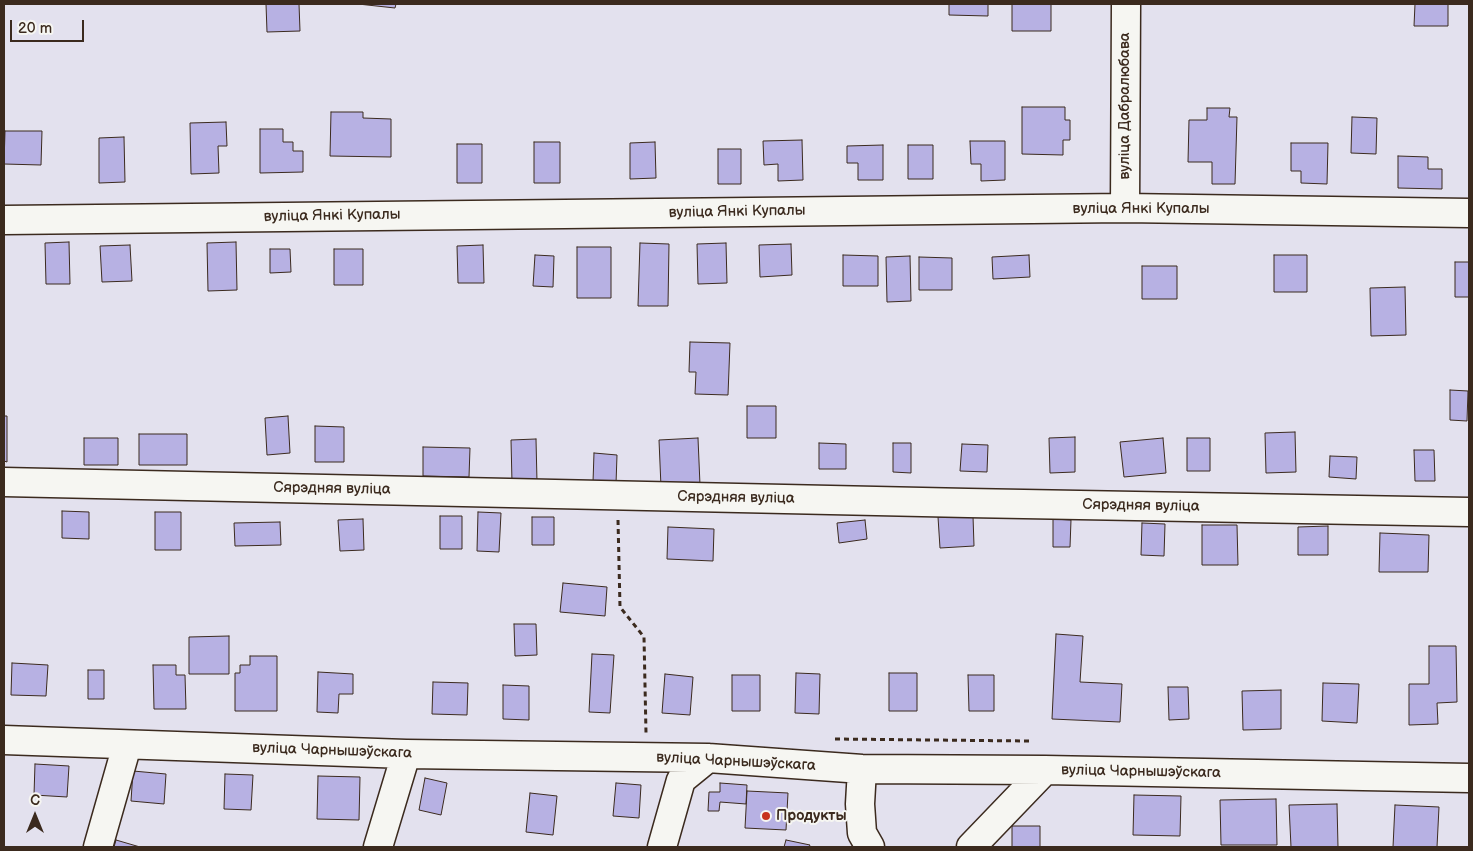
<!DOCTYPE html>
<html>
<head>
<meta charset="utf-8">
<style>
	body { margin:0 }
	#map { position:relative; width:1473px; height:851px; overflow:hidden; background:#e3e1ee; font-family:"Balsamiq Sans",sans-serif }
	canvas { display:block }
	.frame { position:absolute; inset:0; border:5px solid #3b2a1e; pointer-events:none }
	.north { position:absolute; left:10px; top:791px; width:50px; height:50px; -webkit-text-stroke:4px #f6f6f2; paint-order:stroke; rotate:0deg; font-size:14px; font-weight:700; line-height:20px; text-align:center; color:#3b2a1e }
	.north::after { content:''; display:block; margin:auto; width:18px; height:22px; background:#3b2a1e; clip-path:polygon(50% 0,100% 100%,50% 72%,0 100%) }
	.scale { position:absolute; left:10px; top:20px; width:74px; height:22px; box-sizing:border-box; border:2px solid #3b2a1e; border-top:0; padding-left:6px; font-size:15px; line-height:18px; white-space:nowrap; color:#3b2a1e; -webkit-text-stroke:4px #f6f6f2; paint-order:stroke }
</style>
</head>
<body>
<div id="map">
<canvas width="1473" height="851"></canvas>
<div class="frame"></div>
<div class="north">С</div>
<div class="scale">20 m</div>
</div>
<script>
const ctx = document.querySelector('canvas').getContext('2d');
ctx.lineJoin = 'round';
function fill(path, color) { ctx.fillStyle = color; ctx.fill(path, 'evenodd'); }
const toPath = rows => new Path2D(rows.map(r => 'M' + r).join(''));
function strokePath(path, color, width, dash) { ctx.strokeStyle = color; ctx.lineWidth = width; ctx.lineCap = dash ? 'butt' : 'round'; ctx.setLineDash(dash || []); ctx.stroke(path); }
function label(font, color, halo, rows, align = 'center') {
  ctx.font = font + ' "Balsamiq Sans",sans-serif'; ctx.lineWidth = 4; ctx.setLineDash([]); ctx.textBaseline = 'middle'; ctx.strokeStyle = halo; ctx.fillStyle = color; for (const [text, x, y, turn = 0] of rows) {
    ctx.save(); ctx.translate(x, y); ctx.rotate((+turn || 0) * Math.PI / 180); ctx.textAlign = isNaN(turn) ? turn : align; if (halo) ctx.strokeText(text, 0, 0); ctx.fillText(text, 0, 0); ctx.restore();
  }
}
const building = toPath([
	[266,4,299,4,300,31,267,32,266,4],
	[358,4,396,4,395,8,358,4],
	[949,4,988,4,988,16,949,15,949,4],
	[1012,4,1051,4,1051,31,1012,31,1012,4],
	[1415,4,1448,4,1448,26,1414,26,1415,4],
	[1022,107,1065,107,1065,120,1070,120,1070,140,1063,140,1063,155,1022,154,1022,107],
	[1207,108,1230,108,1229,117,1237,117,1235,184,1212,184,1212,162,1188,162,1189,120,1207,120,1207,108],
	[331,112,363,112,363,118,391,119,391,157,330,156,331,112],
	[1352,117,1377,118,1376,154,1351,153,1352,117],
	[226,122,227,146,218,146,219,173,191,174,190,123,226,122],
	[260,129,283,129,283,142,293,142,293,151,303,151,303,172,260,173,260,129],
	[5,131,42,131,41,165,4,164,5,131],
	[124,137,125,182,99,183,99,138,124,137],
	[802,140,803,180,778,181,778,164,764,165,763,141,802,140],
	[970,141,1005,141,1005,180,981,181,981,164,971,164,970,141],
	[534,142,560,142,560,183,534,183,534,142],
	[655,142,656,178,630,179,630,143,655,142],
	[1291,143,1328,143,1327,184,1301,183,1301,171,1291,171,1291,143],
	[457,144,482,144,482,183,457,183,457,144],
	[883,145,883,180,858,180,858,163,847,163,847,146,883,145],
	[908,145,933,145,933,179,908,179,908,145],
	[718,149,741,149,741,184,718,184,718,149],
	[1398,156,1428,157,1428,169,1442,169,1442,189,1398,188,1398,156],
	[69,242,70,284,46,284,45,243,69,242],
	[236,242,237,290,208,291,207,243,236,242],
	[640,243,669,244,668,306,638,306,640,243],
	[726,243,727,283,698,284,697,244,726,243],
	[791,244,792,275,760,277,759,245,791,244],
	[130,245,132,281,102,282,100,246,130,245],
	[483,245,484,283,458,283,457,246,483,245],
	[577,247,611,247,611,298,577,298,577,247],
	[270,249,290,249,291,272,270,273,270,249],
	[334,249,363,249,363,285,334,285,334,249],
	[535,255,554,256,553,287,533,286,535,255],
	[843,255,878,256,878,286,843,286,843,255],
	[1029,255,1030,277,993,279,992,257,1029,255],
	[1274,255,1307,255,1307,292,1274,292,1274,255],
	[910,256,911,301,887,302,886,257,910,256],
	[919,257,952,258,952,290,919,290,919,257],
	[1455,262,1469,262,1469,297,1455,297,1455,262],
	[1142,266,1177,266,1177,299,1142,299,1142,266],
	[1405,287,1406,335,1371,336,1370,288,1405,287],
	[690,342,730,343,728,395,695,394,696,372,689,372,690,342],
	[1450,390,1468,391,1467,421,1450,420,1450,390],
	[747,406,776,406,776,438,747,438,747,406],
	[4,416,7,416,7,462,4,461,4,416],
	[288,416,290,453,267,455,265,418,288,416],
	[315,426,344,427,344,462,315,462,315,426],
	[1295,432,1296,472,1266,473,1265,433,1295,432],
	[139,434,187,434,187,465,139,465,139,434],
	[1075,437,1075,472,1050,473,1049,438,1075,437],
	[84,438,118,438,118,465,84,465,84,438],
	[698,438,700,485,661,487,659,440,698,438],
	[1163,438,1166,473,1124,477,1120,442,1163,438],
	[1187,438,1210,438,1210,471,1187,471,1187,438],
	[536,439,537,482,512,483,511,440,536,439],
	[819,443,846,444,846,469,819,469,819,443],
	[893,443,911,443,911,473,893,472,893,443],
	[962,444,988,445,987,472,960,471,962,444],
	[423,447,470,448,469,477,423,476,423,447],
	[1414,450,1434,450,1435,481,1415,481,1414,450],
	[594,453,617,455,616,484,593,482,594,453],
	[1330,456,1357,457,1356,479,1329,477,1330,456],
	[62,511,89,512,89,539,62,538,62,511],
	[155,512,181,512,181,550,155,550,155,512],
	[478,512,501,513,499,552,477,551,478,512],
	[440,516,462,516,462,549,440,549,440,516],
	[973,516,974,546,940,548,938,517,973,516],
	[532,517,554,517,554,545,532,545,532,517],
	[363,519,364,550,340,551,338,520,363,519],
	[1053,519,1071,520,1070,547,1053,547,1053,519],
	[865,520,867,539,839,543,837,523,865,520],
	[280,522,281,545,235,546,234,523,280,522],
	[1142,523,1165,524,1164,556,1141,555,1142,523],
	[1202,525,1237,525,1238,565,1202,565,1202,525],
	[1328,526,1328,555,1298,555,1298,527,1328,526],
	[668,527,714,529,713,561,667,559,668,527],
	[1380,533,1429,535,1428,572,1379,572,1380,533],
	[563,583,607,587,605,616,560,612,563,583],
	[514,624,536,624,537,655,515,656,514,624],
	[1056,634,1083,636,1080,682,1122,684,1120,722,1052,719,1056,634],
	[229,636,229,674,189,674,189,637,229,636],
	[1429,646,1456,646,1457,702,1437,703,1438,724,1409,725,1409,684,1429,684,1429,646],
	[592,654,614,655,610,713,589,712,592,654],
	[250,656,277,656,277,711,235,711,235,673,240,673,240,665,250,665,250,656],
	[12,663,48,665,46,696,11,695,12,663],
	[153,665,176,665,176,675,185,675,186,709,154,709,153,665],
	[88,670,104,670,104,699,88,699,88,670],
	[318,672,353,674,353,694,339,694,338,713,317,712,318,672],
	[796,673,820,674,819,714,795,713,796,673],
	[889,673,917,673,917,711,889,711,889,673],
	[665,674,693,677,690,715,662,713,665,674],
	[732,675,760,675,760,711,732,711,732,675],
	[968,675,994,675,994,711,969,711,968,675],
	[433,682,468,683,467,715,432,714,433,682],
	[1323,683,1359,684,1357,723,1322,721,1323,683],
	[503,685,529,686,529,720,503,719,503,685],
	[1168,687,1188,687,1189,719,1169,720,1168,687],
	[1281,690,1281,729,1243,730,1242,691,1281,690],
	[35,764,69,766,67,797,34,795,35,764],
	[133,771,166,774,164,804,131,801,133,771],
	[225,774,253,775,251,810,224,809,225,774],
	[318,776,360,777,359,820,317,819,318,776],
	[425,778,447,783,441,815,419,810,425,778],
	[616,783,641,785,639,818,613,816,616,783],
	[720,783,747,785,746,804,720,802,719,811,708,811,709,792,720,792,720,783],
	[747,791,788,793,786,830,745,828,747,791],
	[530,793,557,796,553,835,526,832,530,793],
	[1134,795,1181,796,1180,836,1133,835,1134,795],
	[1276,799,1277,845,1221,845,1220,800,1276,799],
	[1337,804,1338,847,1291,847,1289,805,1337,804],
	[1395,805,1439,807,1437,847,1393,847,1395,805],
	[1012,826,1040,826,1040,847,1012,847,1012,826],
	[116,840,140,847,114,847,116,840],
	[786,840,810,845,809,847,784,847,786,840]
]);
fill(building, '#b7b1e3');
strokePath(building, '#3b2a1e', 1);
const minor = toPath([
	[1125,208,1126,4],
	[4,220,1125,208,1469,213],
	[4,482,968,503,1469,512],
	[4,740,406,754,708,758,862,769,1045,770,1469,778],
	[862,769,860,804,862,833,870,847],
	[98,847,127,745],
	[378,847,406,754],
	[662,847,681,780,708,758],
	[971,847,1045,770]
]);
strokePath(minor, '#3b2a1e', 31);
strokePath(toPath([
	[618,520,620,607,644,637,646,733],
	[835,739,1029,741]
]), '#3b2a1e', 3, [5, 4]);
strokePath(minor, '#f6f6f2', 28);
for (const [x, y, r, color] of [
	[766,816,5,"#c8321e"]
]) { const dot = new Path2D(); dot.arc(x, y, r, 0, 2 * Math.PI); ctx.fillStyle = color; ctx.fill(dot); strokePath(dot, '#f6f6f2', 2); }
label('15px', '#3b2a1e', '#f6f6f2', [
	["вуліца Дабралюбава",1125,106,-90],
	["вуліца Янкі Купалы",1141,209],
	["вуліца Янкі Купалы",737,212,-1],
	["вуліца Янкі Купалы",332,216,-1],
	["Сярэдняя вуліца",332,489,1],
	["Сярэдняя вуліца",736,498,1],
	["Сярэдняя вуліца",1141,506,1],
	["вуліца Чарнышэўскага",332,751,2],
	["вуліца Чарнышэўскага",736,762,3],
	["вуліца Чарнышэўскага",1141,772,1]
]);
label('bold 15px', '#3b2a1e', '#f6f6f2', [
	["Продукты",776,816]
], 'left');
</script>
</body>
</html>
